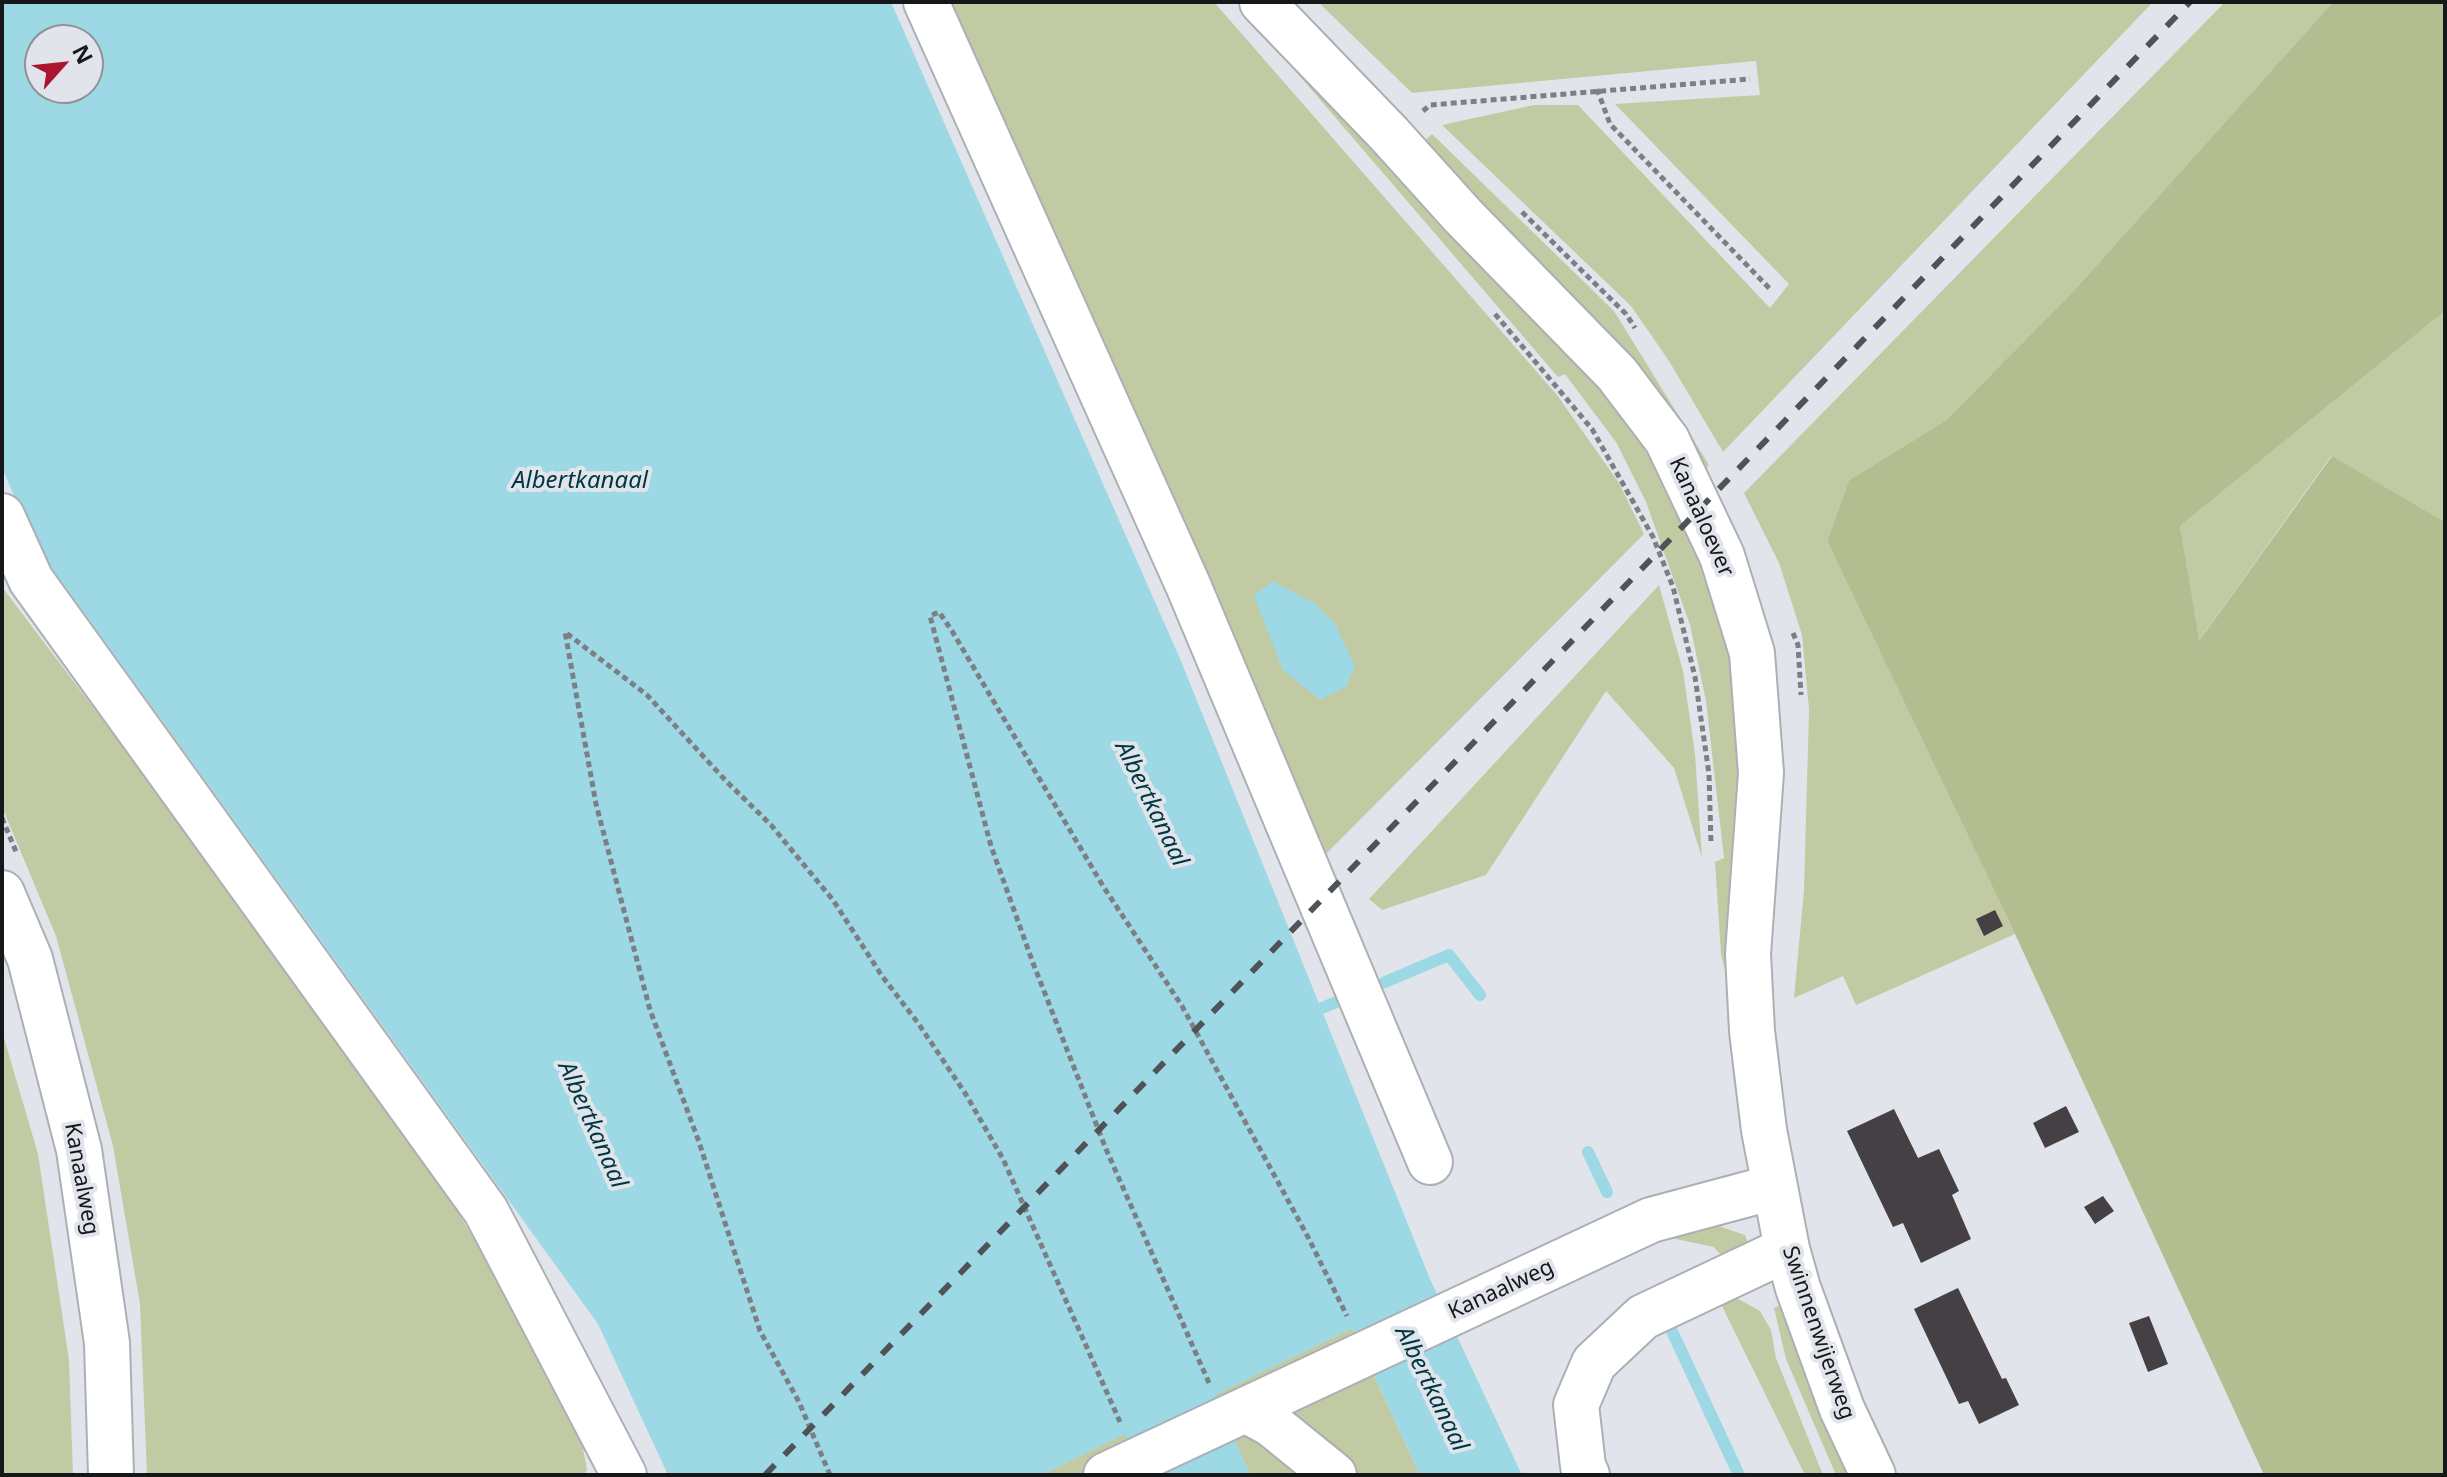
<!DOCTYPE html>
<html>
<head>
<meta charset="utf-8">
<style>
	body { margin:0 }
	#map { position:relative; width:2447px; height:1477px; overflow:hidden; background:#e1e5eb; font-family:"Noto Sans",sans-serif }
	canvas { display:block }
	.frame { position:absolute; inset:0; border:4px solid #151719; pointer-events:none }
	.north { position:absolute; left:24px; top:24px; width:80px; height:80px; box-sizing:border-box; background:#e1e5eb; border:2px solid #8f9397; border-radius:50%; rotate:63deg; font-size:22px; font-weight:700; line-height:32px; text-align:center; color:#151719 }
	.north::after { content:''; display:block; margin:auto; width:28px; height:36px; background:#ab1530; clip-path:polygon(50% 0,100% 100%,50% 72%,0 100%) }
</style>
</head>
<body>
<div id="map">
<canvas width="2447" height="1477"></canvas>
<div class="frame"></div>
<div class="north">N</div>
</div>
<script>
const ctx = document.querySelector('canvas').getContext('2d');
ctx.lineJoin = 'round';
function fill(path, color) { ctx.fillStyle = color; ctx.fill(path, 'evenodd'); }
const toPath = rows => new Path2D(rows.map(r => 'M' + r).join(''));
function strokePath(path, color, width, dash) { ctx.strokeStyle = color; ctx.lineWidth = width; ctx.lineCap = dash ? 'butt' : 'round'; ctx.setLineDash(dash || []); ctx.stroke(path); }
function label(font, color, halo, rows, align = 'center') {
  ctx.font = font + ' "Noto Sans",sans-serif'; ctx.lineWidth = 8; ctx.setLineDash([]); ctx.textBaseline = 'middle'; ctx.strokeStyle = halo; ctx.fillStyle = color; for (const [text, x, y, turn = 0] of rows) {
    ctx.save(); ctx.translate(x, y); ctx.rotate((+turn || 0) * Math.PI / 180); ctx.textAlign = isNaN(turn) ? turn : align; if (halo) ctx.strokeText(text, 0, 0); ctx.fillText(text, 0, 0); ctx.restore();
  }
}
fill(toPath([
	[938,2,1214,2,1557,395,1619,483,1644,534,1319,861,1241,651,1139,451],
	[1318,2,2153,2,1723,452,1669,361,1631,306,1442,125,1534,105,1578,105,1770,308,1789,284,1615,104,1760,95,1756,61,1412,93],
	[2225,2,2333,2,2069,296,1945,421,1849,480,1827,541,2015,934,1856,1005,1843,976,1794,998,1804,890,1809,709,1802,635,1779,563,1744,493],
	[1262,32,1584,368,1640,443,1671,491,1702,557,1717,605,1728,652,1740,734,1732,997,1721,954,1715,862,1724,858,1706,701,1690,625,1646,502,1616,442,1565,374,1558,377],
	[1432,134,1614,311,1709,465,1703,472,1422,143],
	[2445,311,2445,522,2331,456,2198,642,2180,526],
	[1659,585,1683,671,1695,754,1702,858,1674,768,1606,691,1486,875,1382,910,1369,899],
	[2,587,380,1086,486,1258,576,1410,587,1470,583,1475,147,1475,140,1304,113,1146,56,936,2,807],
	[2,1031,38,1154,69,1360,73,1475,2,1475],
	[1710,1223,1745,1235,1750,1248,1726,1261,1714,1247,1666,1237],
	[1717,1296,1733,1296,1760,1311,1771,1330,1776,1358,1823,1475,1805,1475],
	[1783,1304,1802,1369,1848,1475,1836,1475,1786,1359,1774,1308],
	[1352,1328,1420,1475,1250,1475,1214,1395],
	[1126,1433,1146,1475,1041,1475]
]), '#c2caa4');
fill(toPath([
	[2333,2,2445,2,2445,311,2180,526,2199,641,2332,456,2445,522,2445,1475,2264,1475,2015,934,1827,541,1849,480,1945,421,2069,296]
]), '#b3bd8f');
fill(toPath([
	[2,2,891,2,1181,661,1430,1279,1522,1475,1420,1475,1352,1328,1215,1395,1250,1475,1146,1475,1125,1434,1041,1475,668,1475,598,1324,36,546,2,468],
	[40,40,88,40,88,88,40,88],
	[1273,581,1314,603,1335,624,1355,666,1346,687,1320,700,1283,670,1254,596]
]), '#9dd8e5');
strokePath(toPath([
	[1385,982,1449,955,1480,995],
	[1322,1008,1341,1000],
	[1588,1152,1607,1192],
	[1670,1327,1739,1475]
]), '#9dd8e5', 12);
fill(toPath([
	[1995,910,2003,926,1984,936,1976,919],
	[2066,1106,2079,1132,2045,1148,2033,1123],
	[1894,1109,1918,1158,1939,1149,1959,1191,1952,1195,1971,1239,1921,1263,1903,1223,1893,1227,1847,1131],
	[2103,1196,2114,1211,2095,1224,2084,1207],
	[1958,1288,2002,1379,2006,1378,2019,1405,1979,1424,1968,1401,1959,1404,1914,1309],
	[2149,1316,2168,1364,2148,1372,2129,1323]
]), '#454043');
const minor = toPath([
	[926,2,1188,585,1430,1162],
	[1262,2,1390,135,1463,216,1617,374,1667,440,1722,556,1752,653,1761,773,1748,954,1752,1031,1764,1130,1787,1249,1798,1288,1842,1409,1873,1475],
	[2,516,31,580,486,1211,624,1475],
	[2,893,30,959,79,1150,107,1343,111,1475],
	[1245,1410,1271,1424,1334,1475],
	[1106,1475,1651,1220,1774,1187],
	[1587,1475,1583,1466,1576,1405,1594,1363,1643,1317,1787,1249]
]);
strokePath(minor, '#abb0b5', 48);
strokePath(toPath([
	[1597,89,1610,124,1770,289],
	[1423,111,1430,105,1750,79],
	[1522,212,1626,314,1635,328],
	[1495,314,1592,429,1653,537,1673,587,1695,677,1709,774,1711,844],
	[1793,633,1798,645,1801,695],
	[2,818,17,854],
	[1209,1383,1106,1149,1033,963,991,846,930,616,939,612,952,631,1103,886,1182,1006,1308,1237,1347,1316],
	[830,1475,799,1402,760,1331,699,1142,650,1010,596,804,565,632,647,695,726,781,771,825,833,900,882,976,918,1023,965,1093,1003,1159,1120,1422]
]), '#7c7f83', 5, [6, 4]);
strokePath(minor, '#fff', 44);
strokePath(toPath([
	[765,1475,2190,2]
]), '#505356', 6, [14, 14]);
label('22px', '#151719', '#e1e5eb', [
	["Kanaaloever",1701,517,66],
	["Kanaalweg",81,1179,80],
	["Kanaalweg",1501,1290,-25],
	["Swinnenwijerweg",1818,1333,71]
]);
label('italic 24px', '#003842', '#e1e5eb', [
	["Albertkanaal",580,481],
	["Albertkanaal",1151,804,64],
	["Albertkanaal",592,1125,66],
	["Albertkanaal",1431,1389,64]
]);
</script>
</body>
</html>
